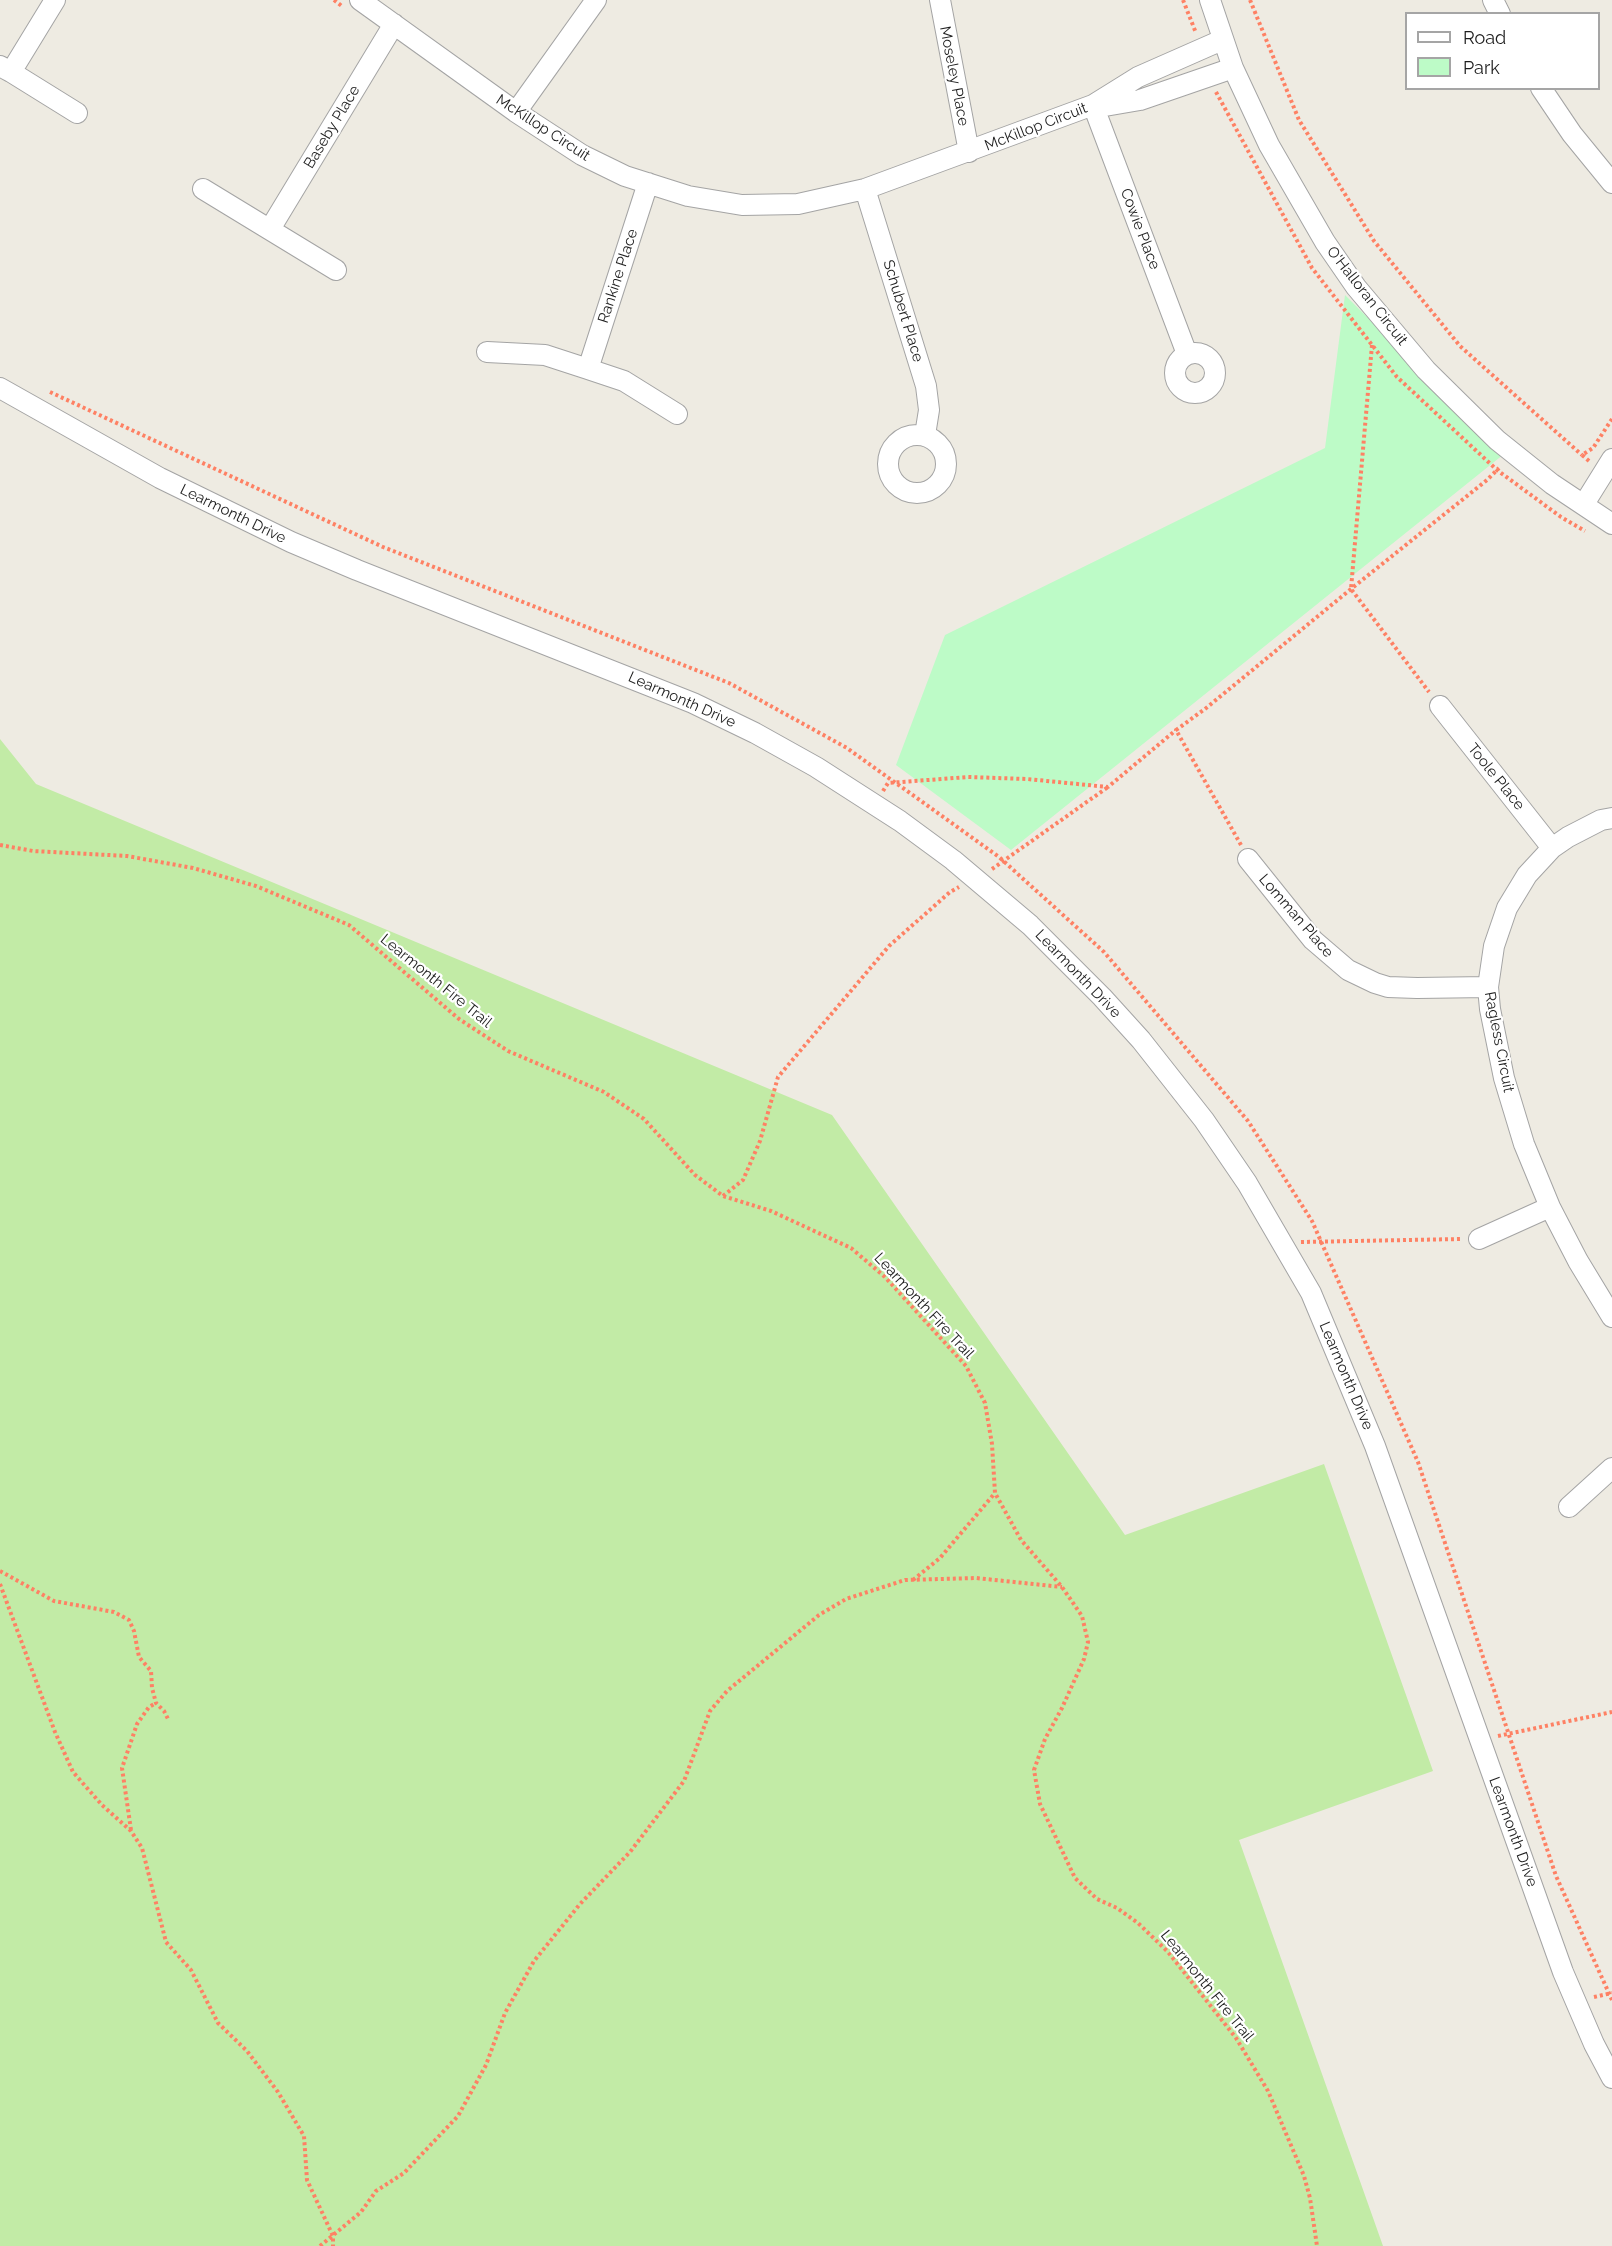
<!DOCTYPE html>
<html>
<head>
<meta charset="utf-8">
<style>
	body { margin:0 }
	#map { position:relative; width:1612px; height:2246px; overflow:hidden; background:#eeebe2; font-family:Raleway,sans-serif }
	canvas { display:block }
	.legend { position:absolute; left:1405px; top:12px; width:195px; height:78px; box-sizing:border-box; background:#fff; border:2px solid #a5a5a5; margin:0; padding:8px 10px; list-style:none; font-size:18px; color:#1d1d1d }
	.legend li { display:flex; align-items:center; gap:12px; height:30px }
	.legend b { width:30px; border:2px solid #a5a5a5 }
</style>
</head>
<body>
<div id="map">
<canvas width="1612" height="2246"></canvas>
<ul class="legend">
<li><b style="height:8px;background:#fff"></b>Road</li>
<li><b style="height:16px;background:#bdfbc7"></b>Park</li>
</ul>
</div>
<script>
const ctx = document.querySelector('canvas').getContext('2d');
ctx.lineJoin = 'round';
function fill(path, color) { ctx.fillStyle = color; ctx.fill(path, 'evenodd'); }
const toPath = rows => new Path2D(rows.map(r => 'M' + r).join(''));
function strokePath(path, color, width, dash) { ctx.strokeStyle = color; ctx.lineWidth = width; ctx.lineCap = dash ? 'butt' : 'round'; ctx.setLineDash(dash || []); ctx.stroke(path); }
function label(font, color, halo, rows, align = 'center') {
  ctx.font = font + ' Raleway,sans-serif'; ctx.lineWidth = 4.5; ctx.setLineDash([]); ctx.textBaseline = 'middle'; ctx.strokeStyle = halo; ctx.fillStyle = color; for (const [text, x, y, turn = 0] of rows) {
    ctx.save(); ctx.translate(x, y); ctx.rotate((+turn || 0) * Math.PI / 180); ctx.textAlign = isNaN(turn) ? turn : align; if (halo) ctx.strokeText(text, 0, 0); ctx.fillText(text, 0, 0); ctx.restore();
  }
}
fill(toPath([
	[0,739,36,784,832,1115,1125,1535,1324,1464,1433,1771,1239,1840,1383,2246,0,2246]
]), '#c2eba6');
fill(toPath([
	[1345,295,1504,454,1011,850,896,765,945,635,1325,448]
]), '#bdfbc7');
const minor = toPath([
	[360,0,516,112,582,155,625,176,688,196,742,205,798,204,865,189,1093,105,1138,77,1222,40],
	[940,0,969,152],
	[1210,0,1233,68,1269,145,1325,242,1356,287,1426,370,1497,440,1552,484,1612,524],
	[1493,0,1500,14],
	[0,66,11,72,55,0],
	[11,72,77,113],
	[1541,88,1572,134,1612,183],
	[1093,105,1187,354],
	[1096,105,1105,106,1140,100,1233,68],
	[516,112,596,0],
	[203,189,336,270],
	[865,189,926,386,929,410,925,435],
	[270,229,394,24],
	[487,352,545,355,588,369,648,183],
	'1175 373a20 20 0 1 1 40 0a20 20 0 1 1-40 0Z',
	[588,369,624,381,677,414],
	[0,388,160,478,291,542,357,570,693,703,755,733,816,767,900,821,953,860,1030,925,1102,997,1141,1040,1204,1120,1247,1183,1311,1293,1375,1446,1563,1972,1594,2044,1612,2078],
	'888 464a29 29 0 1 1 58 0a29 29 0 1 1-58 0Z',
	[1584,504,1612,459],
	[1440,706,1552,848],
	[1612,818,1601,820,1568,837,1552,848,1527,875,1507,908,1494,946,1488,987,1490,1009,1504,1078,1524,1144,1550,1207,1578,1261,1612,1317],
	[1248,859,1313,940,1348,970,1375,983,1388,987,1417,988,1488,987],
	[1479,1239,1550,1207],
	[1569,1507,1612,1468]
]);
strokePath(minor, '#a4a4a4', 22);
strokePath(toPath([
	[334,0,343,7],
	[1183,0,1196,33],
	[1250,0,1299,120,1374,241,1460,346,1582,455],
	[1216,92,1312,268,1397,377,1497,470,1561,517,1585,531],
	[1372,345,1351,589,1429,692],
	[50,392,383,547,729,683,847,748,999,857,1104,952,1248,1121,1312,1221,1418,1462,1556,1876,1612,2000],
	[1589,461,1582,455,1593,448,1612,419],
	[883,791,888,783,968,777,1027,779,1108,787,1176,730],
	[0,845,33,851,127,856,193,868,256,886,349,925,459,1019,508,1051,604,1092,644,1119,695,1175,723,1196,771,1211,851,1248,885,1277,966,1366,985,1403,992,1444,995,1493,1021,1540,1062,1587,1082,1616,1088,1642,1084,1659,1062,1708,1045,1739,1034,1770,1040,1804,1075,1878,1097,1899,1117,1908,1138,1923,1168,1952,1236,2038,1268,2091,1304,2176,1310,2198,1317,2246],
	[1241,845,1176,730,1205,709,1351,589,1487,480,1499,468],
	[992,869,1108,787],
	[723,1196,743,1180,760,1141,778,1077,889,946,950,892,959,887],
	[1301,1242,1461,1239],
	[0,1571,54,1601,114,1612,129,1620,134,1631,139,1657,151,1671,152,1688,156,1703,164,1711,168,1719],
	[913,1580,940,1558,995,1493],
	[0,1584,55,1732,73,1772,102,1805,131,1831,142,1848,166,1942,191,1970,218,2023,247,2051,278,2092,304,2136,307,2180,333,2236,333,2246],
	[1498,1736,1612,1712],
	[131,1830,122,1768,137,1724,149,1707,156,1703],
	[1594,1997,1612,1993],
	[320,2246,361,2212,376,2191,404,2173,458,2116,486,2065,505,2013,534,1961,580,1904,630,1852,684,1781,710,1711,727,1691,819,1615,846,1599,905,1580,976,1578,1062,1587]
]), '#fe8164', 4, [3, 3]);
strokePath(minor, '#fff', 20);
label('15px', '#1d1d1d', '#fff', [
	["Moseley Place",954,76,79],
	["Baseby Place",332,127,-59],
	["McKillop Circuit",1036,127,-21],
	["McKillop Circuit",543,128,33],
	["Cowie Place",1140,229,69],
	["Rankine Place",618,276,-72],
	["O'Halloran Circuit",1367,296,52],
	["Schubert Place",903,311,73],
	["Learmonth Drive",233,514,26],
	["Learmonth Drive",682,700,24],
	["Toole Place",1496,777,51],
	["Lomman Place",1296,916,49],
	["Learmonth Drive",1078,974,46],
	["Learmonth Fire Trail",436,981,39],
	["Ragless Circuit",1499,1042,79],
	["Learmonth Fire Trail",924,1306,47],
	["Learmonth Drive",1346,1376,67],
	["Learmonth Drive",1513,1832,70],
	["Learmonth Fire Trail",1207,1986,51]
]);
</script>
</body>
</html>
